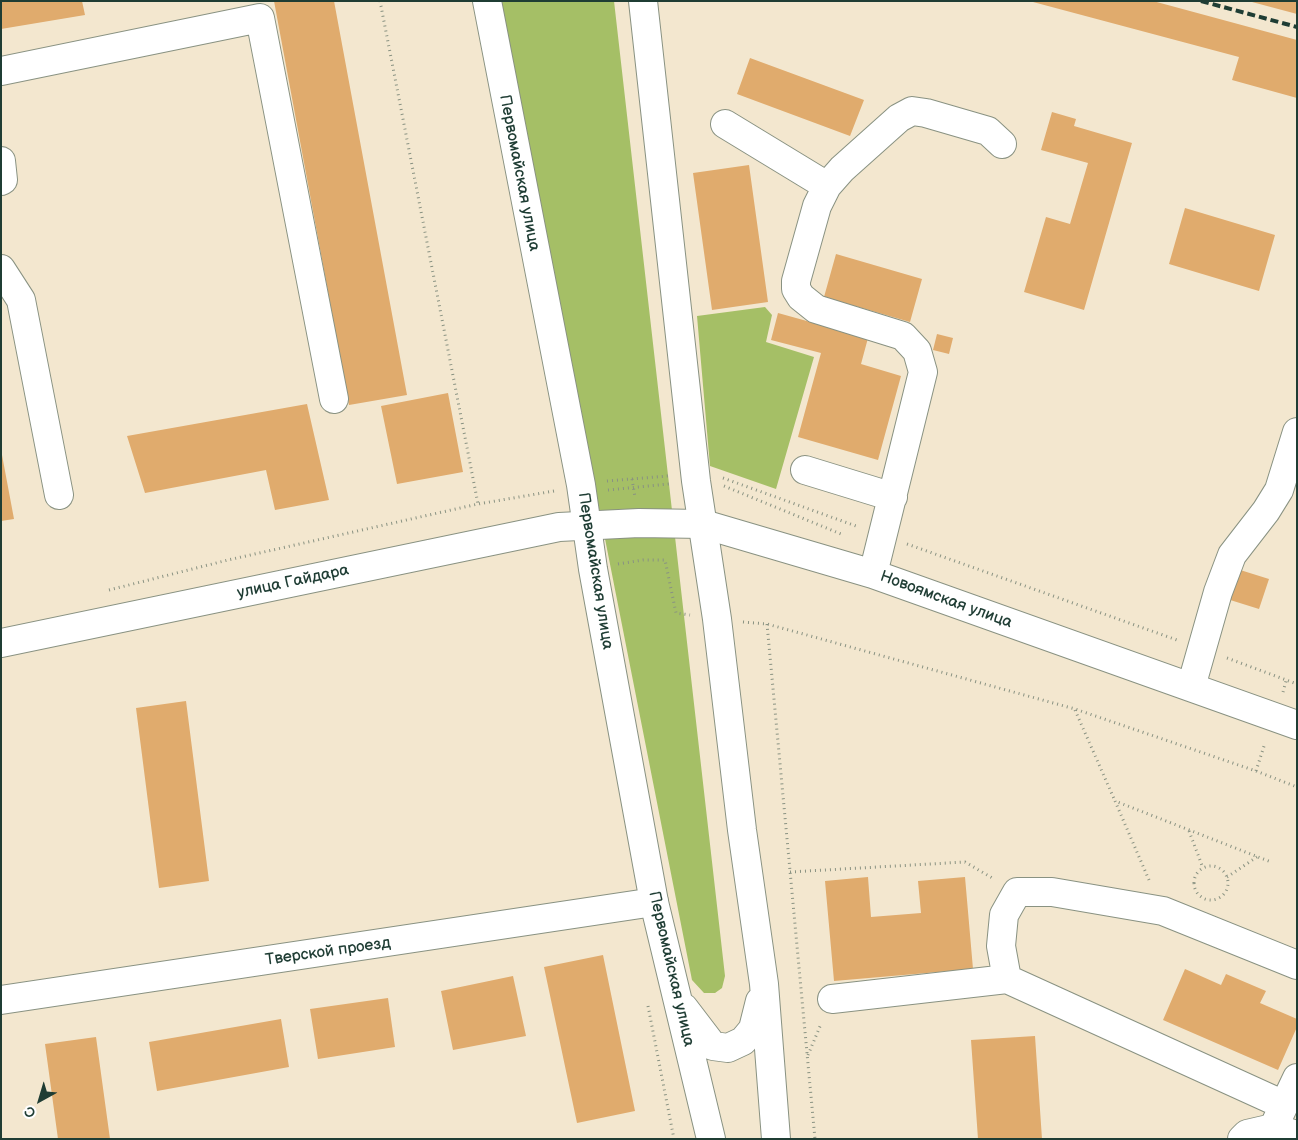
<!DOCTYPE html>
<html>
<head>
<meta charset="utf-8">
<style>
	body { margin:0 }
	#map { position:relative; width:1298px; height:1140px; overflow:hidden; background:#f3e7cf; font-family:"Balsamiq Sans",sans-serif }
	canvas { display:block }
	.frame { position:absolute; inset:0; border:2px solid #1f3d34; pointer-events:none }
	.north { position:absolute; left:15px; top:1075px; width:50px; height:50px; -webkit-text-stroke:4px #fff; paint-order:stroke; rotate:219deg; font-size:14px; font-weight:700; line-height:20px; text-align:center; color:#1f3d34 }
	.north::after { content:''; display:block; margin:auto; width:18px; height:22px; background:#1f3d34; clip-path:polygon(50% 0,100% 100%,50% 72%,0 100%) }
</style>
</head>
<body>
<div id="map">
<canvas width="1298" height="1140"></canvas>
<div class="frame"></div>
<div class="north">С</div>
</div>
<script>
const ctx = document.querySelector('canvas').getContext('2d');
ctx.lineJoin = 'round';
function fill(path, color) { ctx.fillStyle = color; ctx.fill(path, 'evenodd'); }
const toPath = rows => new Path2D(rows.map(r => 'M' + r).join(''));
function strokePath(path, color, width, dash) { ctx.strokeStyle = color; ctx.lineWidth = width; ctx.lineCap = dash ? 'butt' : 'round'; ctx.setLineDash(dash || []); ctx.stroke(path); }
function label(font, color, halo, rows, align = 'center') {
  ctx.font = font + ' "Balsamiq Sans",sans-serif'; ctx.lineWidth = 5; ctx.setLineDash([]); ctx.textBaseline = 'middle'; ctx.strokeStyle = halo; ctx.fillStyle = color; for (const [text, x, y, turn = 0] of rows) {
    ctx.save(); ctx.translate(x, y); ctx.rotate((+turn || 0) * Math.PI / 180); ctx.textAlign = isNaN(turn) ? turn : align; if (halo) ctx.strokeText(text, 0, 0); ctx.fillText(text, 0, 0); ctx.restore();
  }
}
fill(toPath([
	[499,1,614,1,725,976,722,988,715,993,704,993,692,980],
	[765,307,772,315,766,342,814,357,776,489,710,466,697,316]
]), '#a5bf66');
fill(toPath([
	[1,1,82,1,85,15,1,29],
	[274,1,334,1,407,395,349,405],
	[1153,1,1297,40,1297,98,1232,80,1239,57,1033,2],
	[1297,1,1297,14,1252,2,1252,1],
	[750,58,864,100,850,136,737,94],
	[1052,112,1076,119,1074,126,1132,143,1084,310,1024,292,1046,217,1070,224,1088,163,1041,150],
	[749,165,768,302,712,310,693,173],
	[1185,208,1275,235,1259,291,1169,264],
	[836,254,922,279,910,322,824,297],
	[778,313,868,338,861,364,901,376,878,460,798,437,821,353,771,340],
	[937,334,953,338,949,354,933,350],
	[448,393,463,472,397,484,381,406],
	[307,404,329,500,275,510,266,470,145,493,127,436],
	[2,455,14,519,1,521,1,456],
	[1237,569,1269,579,1259,609,1227,599],
	[186,701,209,881,159,888,136,708],
	[868,877,871,917,921,913,918,881,965,877,973,969,834,981,825,881],
	[603,955,635,1111,577,1123,544,967],
	[1185,969,1221,985,1226,974,1266,991,1260,1003,1297,1019,1297,1027,1278,1070,1163,1020],
	[513,976,526,1036,453,1050,441,991],
	[388,998,395,1047,318,1059,310,1009],
	[281,1019,289,1067,157,1091,149,1042],
	[1035,1036,1042,1139,978,1139,971,1040],
	[96,1037,110,1139,58,1139,45,1044]
]), '#e0ab6d');
const minor = toPath([
	[1,71,260,18,334,399],
	[725,124,827,186],
	[1,161,3,180,1,181],
	[1,269,21,300,59,495],
	[805,470,893,497],
	[873,574,923,372,917,351,903,336,816,309,801,297,796,289,796,281,817,206,827,186,842,169,899,118,912,111,926,113,988,131,1002,144],
	[1,643,559,527,639,523,703,524,873,574,1297,725],
	[1191,687,1218,592,1232,555,1266,511,1279,490,1297,432],
	[832,999,1007,979],
	[1,1000,654,902],
	[1284,1105,1007,979,1001,946,1004,915,1017,892,1052,892,1163,911,1297,965],
	[1276,1122,1297,1078],
	[1242,1139,1247,1134,1273,1128,1297,1135]
]);
const highway = toPath([
	[487,1,581,485,593,569,654,902,711,1139],
	[643,1,696,481,717,619,742,830,764,984,776,1139],
	[684,1008,713,1046,728,1048,743,1041,753,1029,760,1001]
]);
strokePath(minor, '#899282', 30);
strokePath(highway, '#899282', 30);
strokePath(toPath([
	[380,1,478,504],
	[723,478,856,526],
	[632,479,635,497],
	[607,481,668,476],
	[724,486,841,534],
	[608,490,669,484],
	[907,544,1177,640],
	[618,564,643,560,665,560,676,613,690,615],
	[109,590,228,560,478,504,554,491],
	[743,622,767,624,1075,709,1256,771,1297,787],
	[767,624,815,1139],
	[1227,658,1297,684],
	[1283,692,1286,681],
	[1075,710,1115,801],
	[1256,771,1265,743],
	[1189,831,1203,868],
	'1194 883a17 17 0 1 1 34 0a17 17 0 1 1-34 0Z',
	[790,872,965,862,994,879],
	[1227,877,1257,857],
	[1149,880,1115,801,1271,862],
	[648,1006,674,1139],
	[808,1055,821,1024]
]), '#899282', 3, [1, 4]);
strokePath(minor, '#fff', 28);
strokePath(highway, '#fff', 28);
strokePath(toPath([
	[1201,1,1297,27]
]), '#1f3d34', 4, [8, 4]);
label('16px', '#1f3d34', '#fff', [
	["Первомайская улица",519,173,79],
	["Первомайская улица",595,571,81],
	["улица Гайдара",293,582,-12],
	["Новоямская улица",946,600,20],
	["Тверской проезд",328,952,-8],
	["Первомайская улица",671,969,77]
]);
</script>
</body>
</html>
